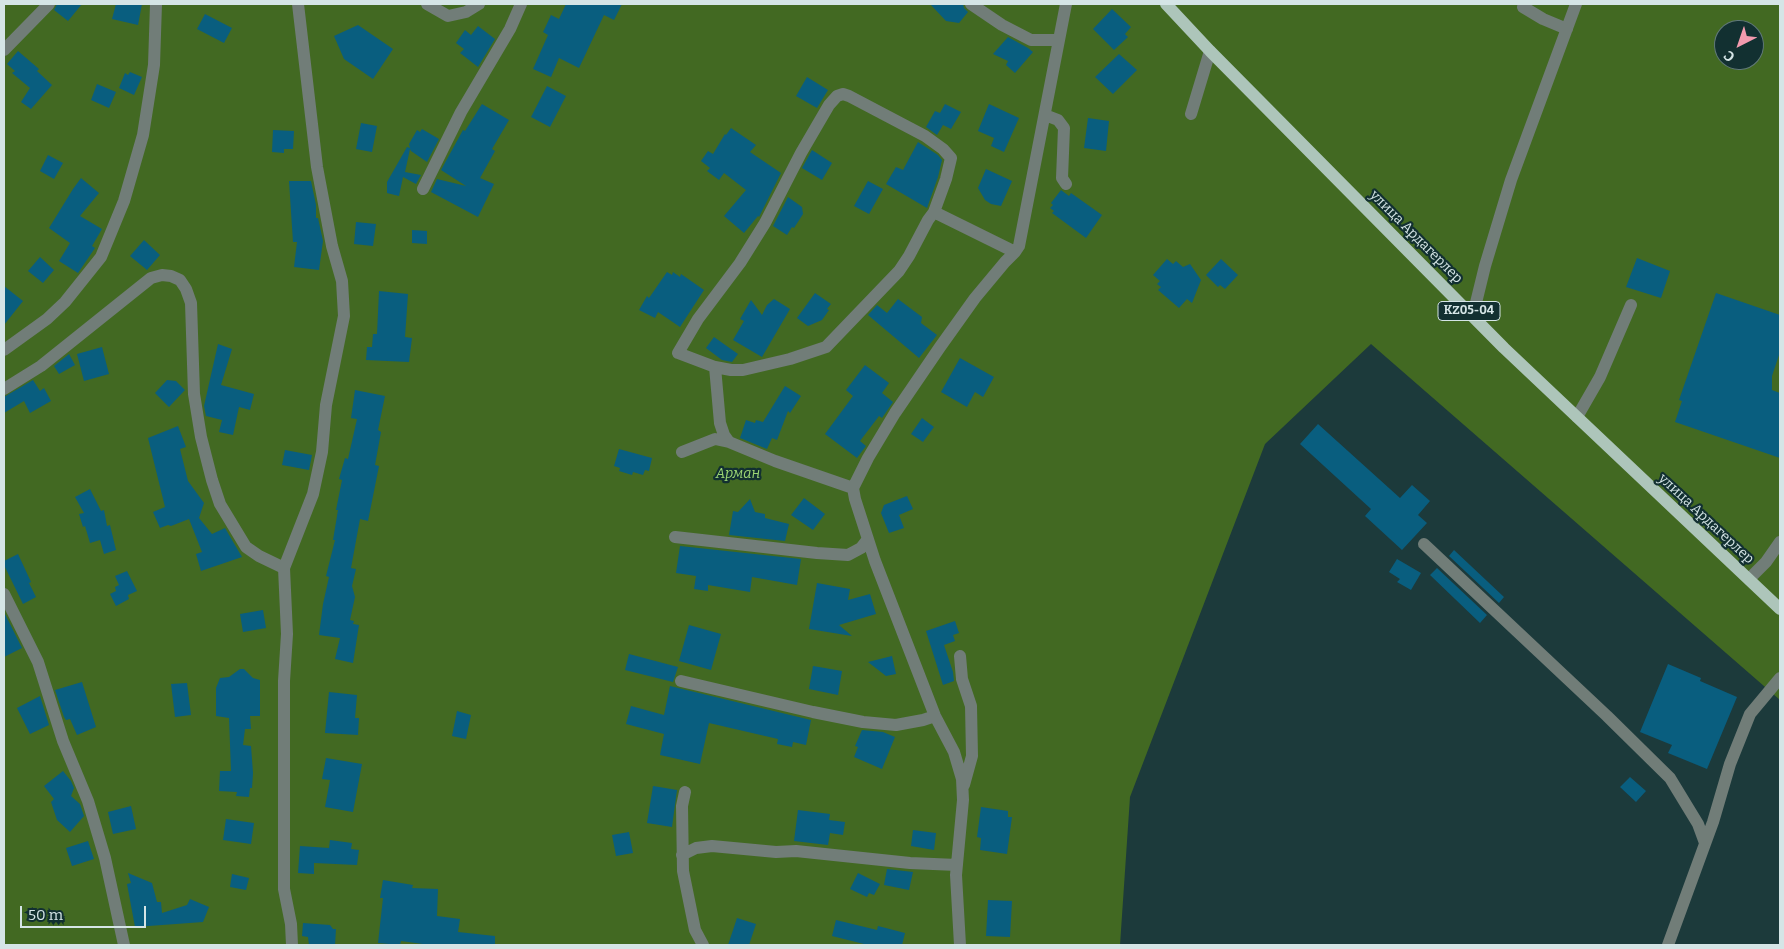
<!DOCTYPE html>
<html>
<head>
<meta charset="utf-8">
<style>
	body { margin:0 }
	#map { position:relative; width:1784px; height:949px; overflow:hidden; background:#1c3a3b; font-family:Bitter,serif }
	canvas { display:block }
	.frame { position:absolute; inset:0; border:5px solid #d5e5e6; pointer-events:none }
	.north { position:absolute; left:1714px; top:20px; width:50px; height:50px; box-sizing:border-box; background:#123031; border:1px solid #607879; border-radius:50%; rotate:221deg; font-size:14px; font-weight:700; line-height:20px; text-align:center; color:#d5e5e6 }
	.north::after { content:''; display:block; margin:auto; width:18px; height:22px; background:#f29aae; clip-path:polygon(50% 0,100% 100%,50% 72%,0 100%) }
	.scale { position:absolute; left:20px; top:906px; width:126px; height:22px; box-sizing:border-box; border:2px solid #d5e5e6; border-top:0; padding-left:6px; font-size:15px; line-height:18px; white-space:nowrap; color:#d5e5e6; -webkit-text-stroke:4px #123031; paint-order:stroke }
</style>
</head>
<body>
<div id="map">
<canvas width="1784" height="949"></canvas>
<div class="frame"></div>
<div class="north">С</div>
<div class="scale">50 m</div>
</div>
<script>
const ctx = document.querySelector('canvas').getContext('2d');
ctx.lineJoin = 'round';
function fill(path, color) { ctx.fillStyle = color; ctx.fill(path, 'evenodd'); }
const toPath = rows => new Path2D(rows.map(r => 'M' + r).join(''));
function strokePath(path, color, width, dash) { ctx.strokeStyle = color; ctx.lineWidth = width; ctx.lineCap = dash ? 'butt' : 'round'; ctx.setLineDash(dash || []); ctx.stroke(path); }
function label(font, color, halo, rows, align = 'center') {
  ctx.font = font + ' Bitter,serif'; ctx.lineWidth = 4.5; ctx.setLineDash([]); ctx.textBaseline = 'middle'; ctx.strokeStyle = halo; ctx.fillStyle = color; for (const [text, x, y, turn = 0] of rows) {
    ctx.save(); ctx.translate(x, y); ctx.rotate((+turn || 0) * Math.PI / 180); ctx.textAlign = isNaN(turn) ? turn : align; if (halo) ctx.strokeText(text, 0, 0); ctx.fillText(text, 0, 0); ctx.restore();
  }
}
fill(toPath([
	[4,4,1780,4,1780,700,1371,344,1265,444,1130,797,1120,945,4,945],
	[1724,30,1754,30,1754,60,1724,60]
]), '#426922');
fill(toPath([
	[57,4,82,4,68,21,54,10],
	[116,4,142,4,138,25,112,19],
	[566,4,622,4,614,20,604,15,579,68,559,58,551,77,533,69,548,35,543,32,545,28,551,15,559,19],
	[930,4,963,4,964,8,968,12,959,23,946,21],
	[1112,9,1131,27,1125,34,1128,37,1114,50,1093,29],
	[205,14,232,28,224,43,197,29],
	[358,25,393,49,373,79,344,59,334,36],
	[478,26,495,39,478,67,460,53,464,49,456,43,465,30,471,35],
	[1008,37,1028,48,1033,52,1015,73,1006,65,1008,61,993,54],
	[18,51,39,69,37,71,52,85,31,109,21,102,30,88,12,73,15,71,7,64],
	[1119,54,1137,70,1113,94,1095,77],
	[130,72,142,77,134,95,119,88,125,73,128,75],
	[807,77,828,90,817,108,796,96],
	[97,84,116,92,109,108,91,100],
	[547,86,566,96,550,127,531,117],
	[482,104,509,120,492,149,495,151,480,178,494,184,478,217,431,192,437,179,466,186,441,170,463,130,465,131],
	[945,104,961,112,951,129,943,125,937,135,926,127,935,111,940,113],
	[989,104,1019,118,1004,152,991,146,994,138,978,131],
	[1088,118,1109,121,1106,151,1084,148],
	[361,123,377,126,372,152,356,149],
	[731,128,756,145,750,152,781,173,759,217,758,216,744,233,724,216,746,190,724,173,719,180,707,171,710,168,701,161,708,151,713,154,725,134,726,135],
	[422,129,439,139,427,162,411,151,410,149,405,172,421,175,416,184,403,177,399,196,387,193,387,182,407,147,410,148,409,144,417,130,420,132],
	[273,130,294,131,293,149,284,149,284,153,272,152],
	[918,142,938,155,942,160,938,177,927,208,886,184,896,167,903,170],
	[812,150,832,163,822,180,802,168],
	[48,155,63,163,54,179,40,171],
	[986,169,1012,181,1001,206,991,204,985,200,978,188],
	[81,178,99,193,80,216,102,229,92,246,95,248,78,273,59,261,70,243,49,228,73,189],
	[289,181,311,181,316,205,316,218,318,218,323,241,319,270,294,267,297,242,293,242],
	[868,181,883,189,869,214,854,206],
	[1061,190,1069,196,1071,193,1102,215,1086,238,1052,213,1054,211,1050,208,1053,205,1051,203],
	[788,197,802,207,803,214,794,228,792,227,787,235,773,226],
	[356,222,376,224,373,246,354,244],
	[412,230,427,231,427,244,412,243],
	[144,240,160,255,147,270,130,256],
	[40,257,54,270,43,283,28,271],
	[1637,258,1670,271,1661,298,1626,287],
	[1167,259,1173,264,1176,261,1183,267,1190,264,1201,280,1192,303,1187,299,1179,308,1158,290,1161,287,1157,284,1160,281,1153,275],
	[1221,259,1238,275,1225,289,1220,285,1218,287,1206,275],
	[667,272,672,275,673,272,680,277,681,274,704,290,680,327,658,312,655,318,639,310,647,296,649,298],
	[4,286,23,301,4,325],
	[379,291,408,294,405,337,412,338,409,362,366,360,367,347,372,347,373,334,377,334],
	[815,293,831,304,827,309,829,310,822,320,808,326,797,318],
	[1716,293,1780,315,1780,352,1772,376,1772,390,1780,393,1780,458,1675,422,1682,401,1679,400],
	[774,299,790,309,762,357,733,340,744,321,740,319,751,300,762,315,767,305],
	[898,299,922,317,921,323,937,335,919,358,868,315,877,305,887,313],
	[714,337,738,354,732,362,722,360,706,348],
	[218,344,232,349,221,385,254,394,250,410,239,407,233,435,219,432,222,420,206,416,204,406],
	[102,347,109,374,84,381,77,354],
	[69,354,75,365,59,374,54,366],
	[960,358,994,377,983,397,975,392,967,407,941,392],
	[865,365,889,383,882,393,893,402,882,418,879,416,860,441,866,446,857,458,825,434,853,396,846,390],
	[33,380,40,391,44,388,51,401,30,413,24,401,4,413,4,397],
	[167,380,176,381,185,390,169,407,155,393],
	[785,386,801,396,790,413,788,411,777,440,772,438,767,449,740,438,746,420,755,423,756,420,763,422],
	[355,390,385,396,378,430,381,432,375,465,379,466,368,521,360,519,351,568,356,569,352,586,355,597,350,620,354,621,353,624,359,625,353,663,335,659,340,638,319,635,323,604,329,577,326,576,335,540,333,540,338,510,336,510,342,480,339,479,345,458,348,459,357,419,351,418],
	[922,418,934,427,923,442,911,434],
	[1318,424,1400,498,1412,485,1430,501,1418,515,1427,523,1402,550,1365,516,1371,509,1300,444],
	[178,426,186,447,180,449,188,481,204,503,199,518,212,534,225,528,242,557,201,571,196,554,202,552,189,519,171,526,168,525,160,528,153,512,165,507,148,438],
	[619,449,652,458,649,471,645,470,643,475,633,472,632,475,619,471,620,468,614,466],
	[285,450,312,455,309,470,282,465],
	[90,489,101,511,104,510,107,526,110,525,116,550,104,554,100,540,90,543,85,526,83,527,79,514,84,513,75,497],
	[907,496,913,509,899,515,904,528,889,533,881,513,884,505],
	[804,498,825,514,813,530,791,515],
	[750,499,755,512,765,514,765,518,789,524,785,541,729,535,733,511,738,512],
	[680,546,801,559,797,585,752,577,750,592,708,585,708,591,694,589,696,576,676,573],
	[1454,550,1504,597,1499,603,1449,556],
	[18,554,31,582,29,583,36,597,23,604,4,565,4,561],
	[1397,559,1421,573,1411,590,1397,582,1400,579,1389,572],
	[1437,568,1487,615,1480,623,1430,575],
	[127,571,137,591,128,595,129,599,116,606,110,594,116,591,115,587,119,585,115,576],
	[817,583,850,589,848,600,870,594,876,614,839,625,852,636,809,629],
	[263,610,266,628,243,632,240,614],
	[4,612,22,648,4,657],
	[955,621,959,633,953,635,955,641,944,645,953,672,954,681,943,685,926,631],
	[689,625,721,634,711,670,679,661],
	[629,654,678,667,673,682,625,670],
	[892,656,896,674,886,676,868,662],
	[1668,664,1701,678,1700,681,1737,697,1707,769,1668,753,1672,745,1640,732],
	[813,666,842,671,838,695,809,689],
	[240,669,244,669,253,678,260,680,260,716,250,716,251,729,245,729,243,745,251,746,253,773,252,788,250,788,249,797,236,796,237,792,219,791,220,771,231,771,229,718,216,716,216,688,220,678,229,677],
	[82,682,96,727,77,735,70,719,66,720,64,717,55,690],
	[187,683,191,715,175,717,171,684],
	[670,686,811,720,806,745,793,742,792,747,777,744,778,739,709,723,700,764,660,755,664,734,626,724,631,706,664,715],
	[329,692,357,695,355,718,359,718,358,735,325,733],
	[40,696,49,725,30,734,17,708],
	[457,711,471,715,466,739,452,736],
	[862,730,883,732,895,737,882,769,854,757,858,747,855,746],
	[326,758,362,764,353,812,325,807,330,780,322,779],
	[63,771,71,781,74,788,71,796,80,804,84,816,70,832,57,820,51,802,54,799,44,786],
	[1630,777,1646,791,1636,802,1620,787],
	[653,786,677,790,672,827,647,823],
	[131,806,136,829,113,834,108,812],
	[981,807,1008,811,1008,817,1012,817,1007,854,980,850,981,838,977,837],
	[798,810,830,814,829,820,845,822,843,835,830,833,828,845,794,841],
	[226,819,254,823,251,844,223,840],
	[913,830,936,833,934,850,911,846],
	[629,832,633,853,616,856,612,835],
	[330,840,352,843,351,849,359,850,357,865,314,863,314,874,298,873,300,846,329,848],
	[88,841,94,859,72,866,66,848],
	[887,869,913,872,909,890,884,885],
	[128,873,152,883,157,902,161,902,162,913,187,905,190,899,209,907,203,922,135,927,127,884,131,883],
	[858,873,880,884,874,895,869,893,867,897,850,889],
	[232,874,249,878,246,890,230,887],
	[383,880,413,885,412,888,438,889,437,916,460,919,458,932,495,936,495,945,430,945,401,941,400,945,378,943,383,898,380,898],
	[988,900,1012,901,1010,937,986,936],
	[737,918,756,924,749,945,728,945],
	[836,920,877,930,878,926,905,933,902,945,868,945,832,936],
	[303,923,330,925,333,929,336,929,335,945,309,945,308,937,302,936]
]), '#095e7f');
strokePath(toPath([
	[427,4,448,16,466,12,479,4],
	[971,4,1002,25,1031,40,1059,40],
	[1523,7,1543,19,1567,29],
	[4,50,49,4],
	[1191,114,1210,51],
	[1045,115,1058,120,1064,128,1062,178,1066,184],
	[423,189,461,112,510,29,521,4],
	[934,212,946,179,951,158,943,149,925,136,849,96,843,94,837,96,829,105,801,153,765,223,740,263,698,319,678,353,715,367,731,370,743,370,790,359,826,347,899,271,909,256,928,220,934,212,1015,252],
	[1473,315,1485,266,1511,180,1576,4],
	[4,350,47,319,65,302,101,257,124,201,143,135,154,65,156,4],
	[715,367,720,423,724,435,729,442,775,461,853,488],
	[4,389,41,366,151,278,162,275,171,276,180,280,186,289,191,303,194,394,201,437,212,480,220,504,246,547,259,556,284,568],
	[1577,417,1600,377,1631,305],
	[682,452,715,439,729,442],
	[675,537,817,553,848,555,861,548,868,539],
	[1424,544,1607,716,1670,778,1698,824,1705,843],
	[1749,579,1766,562,1780,542],
	[4,594,38,662,63,741,88,801,105,858,124,945],
	[960,656,962,679,971,706,972,756,964,785],
	[681,681,813,712,863,722,896,725,923,720,935,716],
	[685,792,682,806,683,871,695,930,703,945],
	[682,855,696,848,712,846,776,852,796,851,910,863,957,865],
	[292,945,291,924,284,889,284,681,287,634,284,568,313,494,322,452,326,405,344,316,342,281,332,246,317,167,298,4],
	[960,945,956,875,963,800,962,779,954,752,935,716,875,561,855,499,853,488,868,458,895,413,940,347,975,298,1005,262,1015,252,1019,246,1066,4],
	[1668,945,1713,822,1730,764,1750,714,1780,678]
]), '#717d78', 12);
strokePath(toPath([
	[1166,4,1210,51,1504,348,1780,609]
]), '#adc5ba', 12);
for (const [x, y, w] of [
	[1469,311,62]
]) { const box = new Path2D(); box.roundRect(x - w / 2, y - 9.5, w, 19, 4); ctx.fillStyle = '#123031'; ctx.fill(box); strokePath(box, '#d5e5e6', 1); }
label('bold 12px', '#d5e5e6', null, [
	["KZ05-04",1469,311]
]);
label('14px', '#d5e5e6', '#123031', [
	["улица Ардагерлер",1416,237,45],
	["улица Ардагерлер",1706,519,43]
]);
label('italic 14px', '#9dd774', '#123031', [
	["Арман",738,474]
]);
</script>
</body>
</html>
